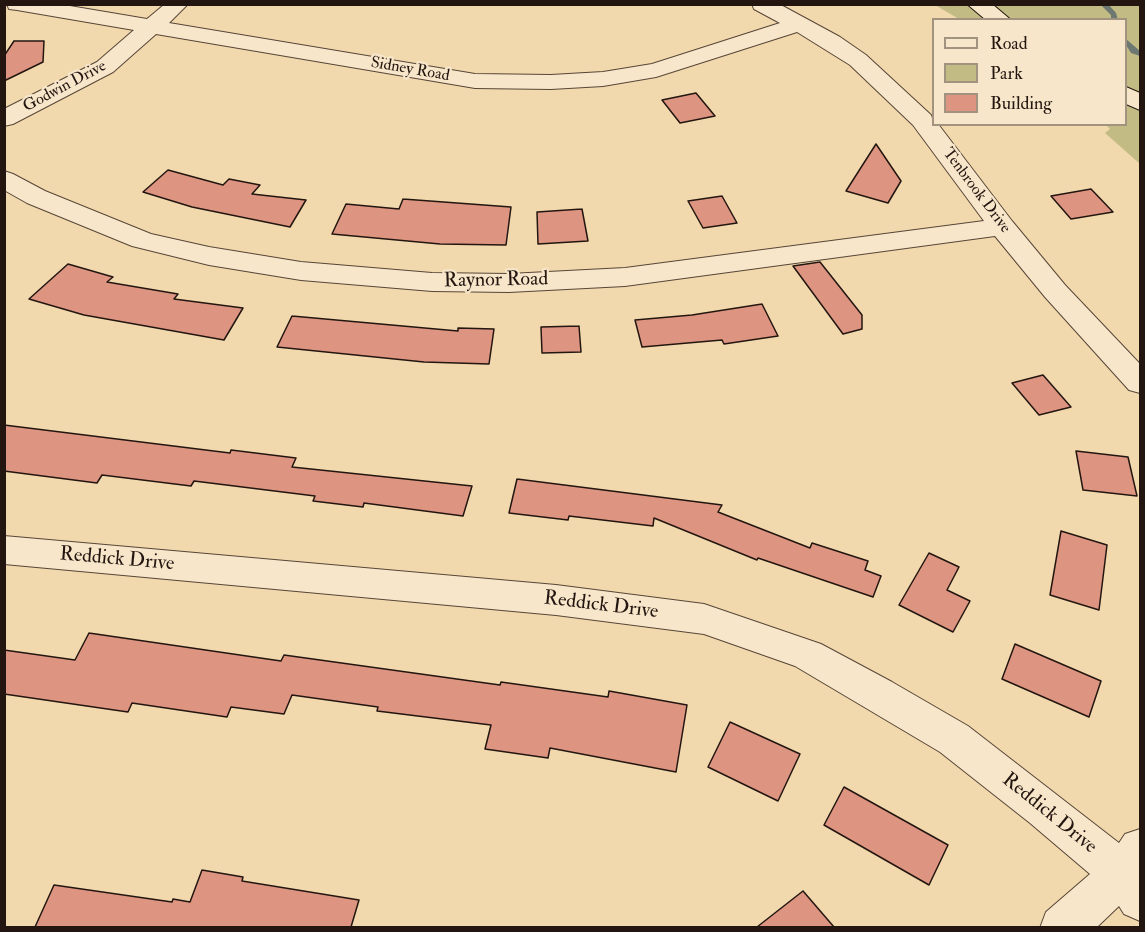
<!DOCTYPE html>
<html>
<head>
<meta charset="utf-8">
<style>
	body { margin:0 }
	#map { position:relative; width:1145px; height:932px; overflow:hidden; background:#f2d8ad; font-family:"IM FELL Double Pica",serif }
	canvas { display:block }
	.frame { position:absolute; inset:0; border:6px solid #231610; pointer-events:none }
	.legend { position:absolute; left:932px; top:18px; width:195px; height:108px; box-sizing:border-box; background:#f7e6ca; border:2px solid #a29380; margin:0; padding:8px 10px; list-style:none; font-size:18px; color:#231610 }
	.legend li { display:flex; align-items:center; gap:12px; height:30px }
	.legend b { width:30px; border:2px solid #a29380 }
</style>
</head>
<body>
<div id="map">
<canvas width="1145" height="932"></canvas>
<div class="frame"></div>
<ul class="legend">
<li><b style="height:8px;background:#f7e6ca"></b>Road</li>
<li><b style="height:16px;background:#c2bc84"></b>Park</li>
<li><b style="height:16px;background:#dd9581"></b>Building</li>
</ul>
</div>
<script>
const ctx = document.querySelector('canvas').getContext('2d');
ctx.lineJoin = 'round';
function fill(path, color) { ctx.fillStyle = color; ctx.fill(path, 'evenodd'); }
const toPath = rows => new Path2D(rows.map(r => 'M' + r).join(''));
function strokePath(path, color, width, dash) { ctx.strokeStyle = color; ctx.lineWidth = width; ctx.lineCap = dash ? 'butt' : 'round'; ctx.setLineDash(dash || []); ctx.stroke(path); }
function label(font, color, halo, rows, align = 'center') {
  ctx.font = font + ' "IM FELL Double Pica",serif'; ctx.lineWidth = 4.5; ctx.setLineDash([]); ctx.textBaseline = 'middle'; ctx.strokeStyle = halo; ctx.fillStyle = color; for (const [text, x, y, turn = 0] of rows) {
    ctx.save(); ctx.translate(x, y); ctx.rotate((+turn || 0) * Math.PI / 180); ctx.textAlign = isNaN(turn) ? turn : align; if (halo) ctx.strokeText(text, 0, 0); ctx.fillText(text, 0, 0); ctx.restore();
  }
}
fill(toPath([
	[935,5,1140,5,1140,164,1105,133,1110,129,1106,125,1126,124,1126,20,959,19]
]), '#c2bc84');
fill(toPath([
	[1100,4,1108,4,1116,13,1118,20,1111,20,1111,15,1100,4],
	[1126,39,1140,51,1140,56,1131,53,1126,45,1126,39]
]), '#6c7871');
const building = toPath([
	[14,41,44,41,43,62,4,81,4,56,14,41],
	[696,93,715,116,680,123,662,100,696,93],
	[876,144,901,181,888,203,846,191,876,144],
	[168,170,223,185,229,179,260,185,252,194,306,200,290,227,192,207,143,192,168,170],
	[1091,189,1113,212,1071,219,1051,196,1091,189],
	[722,196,737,223,703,228,688,201,722,196],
	[403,199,511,207,506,245,440,244,332,234,346,204,399,209,403,199],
	[582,209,588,241,538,244,537,212,582,209],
	[820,262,862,315,862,329,843,334,793,266,820,262],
	[68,264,113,277,107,282,178,294,174,299,243,308,224,340,84,315,29,299,68,264],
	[762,304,778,336,724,344,722,340,642,347,635,320,692,315,762,304],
	[292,316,458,331,458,328,494,329,489,364,424,362,277,347,292,316],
	[579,326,581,352,542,353,541,327,579,326],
	[1043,375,1071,407,1039,415,1012,383,1043,375],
	[4,425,230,453,231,450,296,458,292,467,472,486,463,516,364,503,363,507,313,501,315,496,194,481,191,486,102,475,97,483,4,471,4,425],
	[1076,451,1128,457,1137,496,1083,490,1076,451],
	[517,479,722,505,718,512,810,548,812,543,868,561,865,570,881,576,873,597,758,558,757,560,654,518,653,526,569,516,568,520,509,513,517,479],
	[1061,531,1107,545,1099,610,1050,595,1061,531],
	[929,553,959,567,947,590,970,601,953,632,899,605,929,553],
	[89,633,281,661,284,655,500,685,501,682,608,697,609,691,687,705,676,772,550,748,548,758,485,749,491,725,377,711,378,707,292,695,284,714,231,707,227,717,132,703,128,712,4,694,4,650,75,660,89,633],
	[1015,644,1101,681,1089,717,1002,679,1015,644],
	[730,722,800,754,778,801,708,767,730,722],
	[844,787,948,845,929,885,824,825,844,787],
	[202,870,243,877,242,881,359,900,351,927,35,927,54,885,172,902,173,899,190,902,202,870],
	[803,891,834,927,757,927,803,891]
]);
fill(building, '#dd9581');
strokePath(building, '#231610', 1.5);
const street = toPath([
	[7,4,58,4,147,19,165,4,188,4,169,23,475,74,551,75,603,72,652,64,780,23,754,9,752,4,779,4,840,37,866,55,931,115,934,124,938,124,1012,221,1065,285,1140,364,1140,393,1129,390,1045,297,995,236,625,286,509,292,432,291,301,280,209,265,132,246,27,203,4,190,4,171,13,174,45,191,151,234,209,247,301,262,432,273,509,274,625,268,984,221,913,125,850,65,797,32,656,77,603,86,551,89,475,88,156,34,113,72,13,124,4,126,4,109,97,62,134,30,17,10,9,9,7,4],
	[4,536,556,585,704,604,821,644,892,682,968,726,1119,843,1125,834,1140,829,1140,921,1124,914,1119,906,1096,928,1040,928,1046,912,1090,874,1030,823,940,752,795,666,704,634,556,615,4,564,4,536]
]);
const secondary = toPath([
	[967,4,992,4,1011,20,986,20,967,4],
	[1126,87,1140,93,1140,110,1126,104,1126,87]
]);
strokePath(street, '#574637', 2);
strokePath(secondary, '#231610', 2);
fill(street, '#f7e6ca');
fill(secondary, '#f7e6ca');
label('16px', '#231610', '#f7e6ca', [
	["Sidney Road",410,70,10],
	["Godwin Drive",65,87,-28],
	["Tenbrook Drive",976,191,53]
]);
label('20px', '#231610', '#f7e6ca', [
	["Raynor Road",496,281,-1],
	["Reddick Drive",117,560,5],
	["Reddick Drive",601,606,7],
	["Reddick Drive",1049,814,39]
]);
</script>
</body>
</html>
